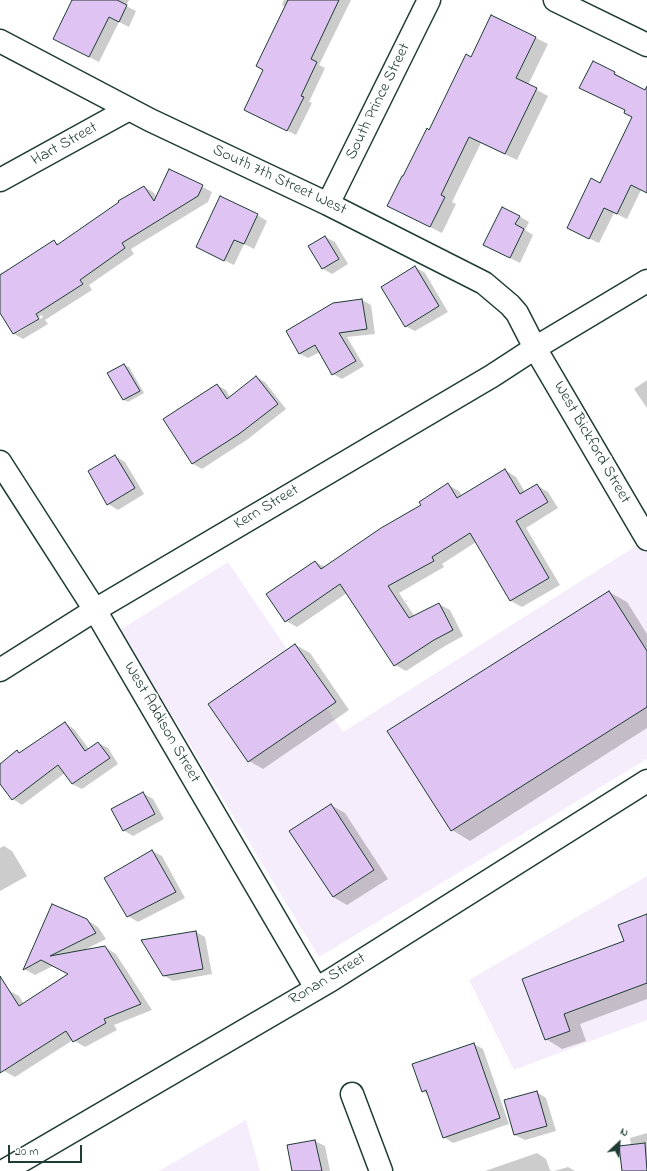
<!DOCTYPE html>
<html>
<head>
<meta charset="utf-8">
<style>
	body { margin:0 }
	#map { position:relative; width:647px; height:1171px; overflow:hidden; background:#fff; font-family:"Indie Flower",sans-serif }
	canvas { display:block }
	.north { position:absolute; left:599px; top:1123px; width:40px; height:40px; -webkit-text-stroke:3px #fff; paint-order:stroke; rotate:26deg; font-size:11px; font-weight:700; line-height:16px; text-align:center; color:#1f3d34 }
	.north::after { content:''; display:block; margin:auto; width:14px; height:18px; background:#1f3d34; clip-path:polygon(50% 0,100% 100%,50% 72%,0 100%) }
	.scale { position:absolute; left:8px; top:1145px; width:74px; height:18px; box-sizing:border-box; border:2px solid #1f3d34; border-top:0; padding-left:5px; font-size:12px; line-height:14px; white-space:nowrap; color:#1f3d34; -webkit-text-stroke:3px #fff; paint-order:stroke }
</style>
</head>
<body>
<div id="map">
<canvas width="647" height="1171"></canvas>
<div class="north">N</div>
<div class="scale">20 m</div>
</div>
<script>
const ctx = document.querySelector('canvas').getContext('2d');
ctx.lineJoin = 'round';
function fill(path, color) { ctx.fillStyle = color; ctx.fill(path, 'evenodd'); }
const toPath = rows => new Path2D(rows.map(r => 'M' + r).join(''));
function strokePath(path, color, width, dash) { ctx.strokeStyle = color; ctx.lineWidth = width; ctx.lineCap = dash ? 'butt' : 'round'; ctx.setLineDash(dash || []); ctx.stroke(path); }
function label(font, color, halo, rows, align = 'center') {
  ctx.font = font + ' "Indie Flower",sans-serif'; ctx.lineWidth = 4; ctx.setLineDash([]); ctx.textBaseline = 'middle'; ctx.strokeStyle = halo; ctx.fillStyle = color; for (const [text, x, y, turn = 0] of rows) {
    ctx.save(); ctx.translate(x, y); ctx.rotate((+turn || 0) * Math.PI / 180); ctx.textAlign = isNaN(turn) ? turn : align; if (halo) ctx.strokeText(text, 0, 0); ctx.fillText(text, 0, 0); ctx.restore();
  }
}
fill(toPath([
	[647,539,647,759,319,957,120,630,228,562,343,732],
	[647,876,647,1020,514,1070,469,980],
	[246,1120,260,1171,159,1171]
]), '#f5edfb');
fill(toPath([
	[73,0,129,0,126,6,136,11,129,27,119,22,99,62,64,44],
	[284,0,351,0,319,65,325,68,309,102,312,103,296,135,254,114,264,70,286,7,282,5],
	[492,16,548,44,528,85,548,96,517,160,481,143,452,202,456,204,442,233,400,212,404,178,471,58],
	[614,73,624,78,623,80,647,92,647,193,641,190,627,219,614,213,599,243,577,233,633,117,626,110,590,93],
	[170,170,212,192,208,202,131,249,134,254,89,285,92,290,45,320,48,324,23,339,14,334,0,311,0,274,8,269,10,270,54,241,60,245,144,187,153,192,157,197],
	[42,315,43,317,17,333,17,331],
	[257,215,267,221,254,249,244,244,234,265,207,252],
	[519,216,529,222,525,230,533,235,520,263,494,250],
	[325,237,335,242,348,264,332,274,323,269,309,247],
	[415,267,425,273,448,312,415,331,405,326],
	[362,300,371,305,375,334,347,337,364,366,342,379,333,374,320,352,308,358,300,354,287,332],
	[124,365,129,367,144,393,128,402,124,400,109,374],
	[256,377,265,382,286,409,248,439,202,469,193,464,164,420,217,385,226,390,230,397],
	[647,380,647,408,634,389],
	[115,456,125,462,144,494,118,510,108,504],
	[505,470,516,477,525,492,537,485,548,492,558,508,526,528,560,585,522,607,511,601,476,542,442,564,444,567,399,593,415,617,439,604,450,610,463,636,445,646,406,671,395,665,347,593,297,627,286,621,315,562,325,567,423,505,448,485,459,491,462,496],
	[609,592,627,602,647,634,647,728,470,841,452,830],
	[296,645,310,653,349,710,263,769,249,761],
	[65,723,74,729,89,749,98,743,108,748,118,764,82,789,72,784,65,773,22,805,13,799,0,783,0,765,17,752,21,754],
	[143,793,153,799,164,819,133,836,123,830],
	[331,805,345,813,388,879,347,905,333,897],
	[4,846,12,851,27,876,0,891,0,848],
	[152,851,162,856,185,898,138,922,128,916],
	[647,915,647,999,580,1024,586,1041,562,1049,546,1039,524,980,625,941],
	[87,920,98,927,106,939,84,950,105,947,116,954,152,1010,114,1025,117,1030,85,1047,73,1040,15,1077,4,1071,0,1065,0,995,8,990,19,996,24,1004,69,974,53,966,35,975,24,969],
	[196,932,205,937,212,974,173,981,163,975],
	[474,1044,483,1049,509,1124,453,1143,444,1137,429,1095,422,1091],
	[537,1092,546,1098,556,1131,525,1140,515,1135],
	[647,1133,647,1171,623,1171,631,1145,630,1138],
	[315,1141,325,1146,330,1171,293,1171],
	[537,1153,546,1159,550,1170,552,1171,485,1171],
	[568,1167,575,1171,554,1171]
]), '#0003');
const building = toPath([
	[72,0,117,0,127,5,119,22,109,17,89,57,53,39,72,0],
	[288,0,339,0,311,59,317,62,301,96,304,97,287,131,244,110,263,70,256,66,288,0],
	[491,15,536,37,516,78,537,88,505,154,469,137,441,195,445,197,430,227,387,206,402,176,403,176,427,128,429,130,466,54,471,57,491,15],
	[593,61,615,72,614,74,645,90,647,86,647,193,631,185,617,214,604,208,589,239,567,228,591,178,600,183,632,117,624,113,625,110,579,88,593,61],
	[169,169,203,185,198,196,122,243,125,248,80,280,83,284,36,314,39,319,13,334,0,313,0,275,54,240,57,245,119,202,118,201,144,186,154,201,169,169],
	[220,196,258,214,244,244,234,240,224,261,196,247,220,196],
	[502,207,520,216,515,224,524,229,510,258,483,245,502,207],
	[325,236,339,259,322,269,308,246,325,236],
	[415,266,439,306,405,327,381,287,415,266],
	[362,299,367,329,339,333,356,361,332,375,315,345,299,354,286,331,333,303,362,299],
	[124,364,140,391,123,400,107,373,124,364],
	[256,376,278,404,239,434,192,464,163,419,217,384,227,399,256,376],
	[115,455,135,488,107,505,88,471,115,455],
	[505,469,520,494,537,484,548,502,516,521,549,578,510,601,470,533,432,557,434,561,388,586,409,618,439,603,453,630,434,640,394,666,340,584,285,622,266,594,315,561,321,569,381,528,421,505,419,502,448,483,457,498,505,469],
	[609,591,647,651,647,707,451,831,387,731,609,591],
	[295,644,336,702,248,762,208,704,295,644],
	[65,722,85,751,98,742,110,758,72,784,58,765,12,800,0,784,0,764,17,750,19,753,65,722],
	[143,792,155,814,123,831,111,809,143,792],
	[331,804,374,870,333,897,289,831,331,804],
	[152,850,176,892,127,917,104,878,152,850],
	[52,904,87,919,96,933,50,956,105,946,141,1004,104,1019,106,1023,73,1042,66,1031,0,1073,0,976,19,1006,68,974,41,960,23,970,52,904],
	[647,914,647,983,564,1014,570,1031,545,1040,522,979,624,941,618,925,647,914],
	[196,931,203,969,163,976,141,940,196,931],
	[474,1043,500,1118,443,1138,426,1090,422,1092,412,1064,474,1043],
	[537,1091,547,1126,514,1135,504,1100,537,1091],
	[315,1140,322,1171,292,1171,287,1145,315,1140],
	[645,1143,647,1171,622,1171,619,1146,645,1143]
]);
fill(building, '#dfc3f2');
strokePath(building, '#1f3d34', 1);
const street = toPath([
	[0,41,150,120,328,204,484,283,510,305,517,313,535,348,647,539],
	[0,180,129,109],
	[328,204,429,0],
	[0,462,95,610,316,988],
	[0,670,95,610,492,376,535,348,647,281],
	[352,1094,381,1171],
	[4,1171,331,980,647,781]
]);
const secondary = toPath([
	[555,0,647,45]
]);
strokePath(street, '#1f3d34', 25);
strokePath(secondary, '#1f3d34', 25);
strokePath(street, '#fff', 22);
strokePath(secondary, '#fff', 22);
label('16px', '#1f3d34', '#fff', [
	["South Prince Street",379,102,-64],
	["Hart Street",65,145,-29],
	["South 7th Street West",279,181,25],
	["West Bickford Street",591,443,60],
	["Kern Street",267,508,-31],
	["West Addison Street",161,723,60],
	["Ronan Street",328,980,-31]
]);
</script>
</body>
</html>
